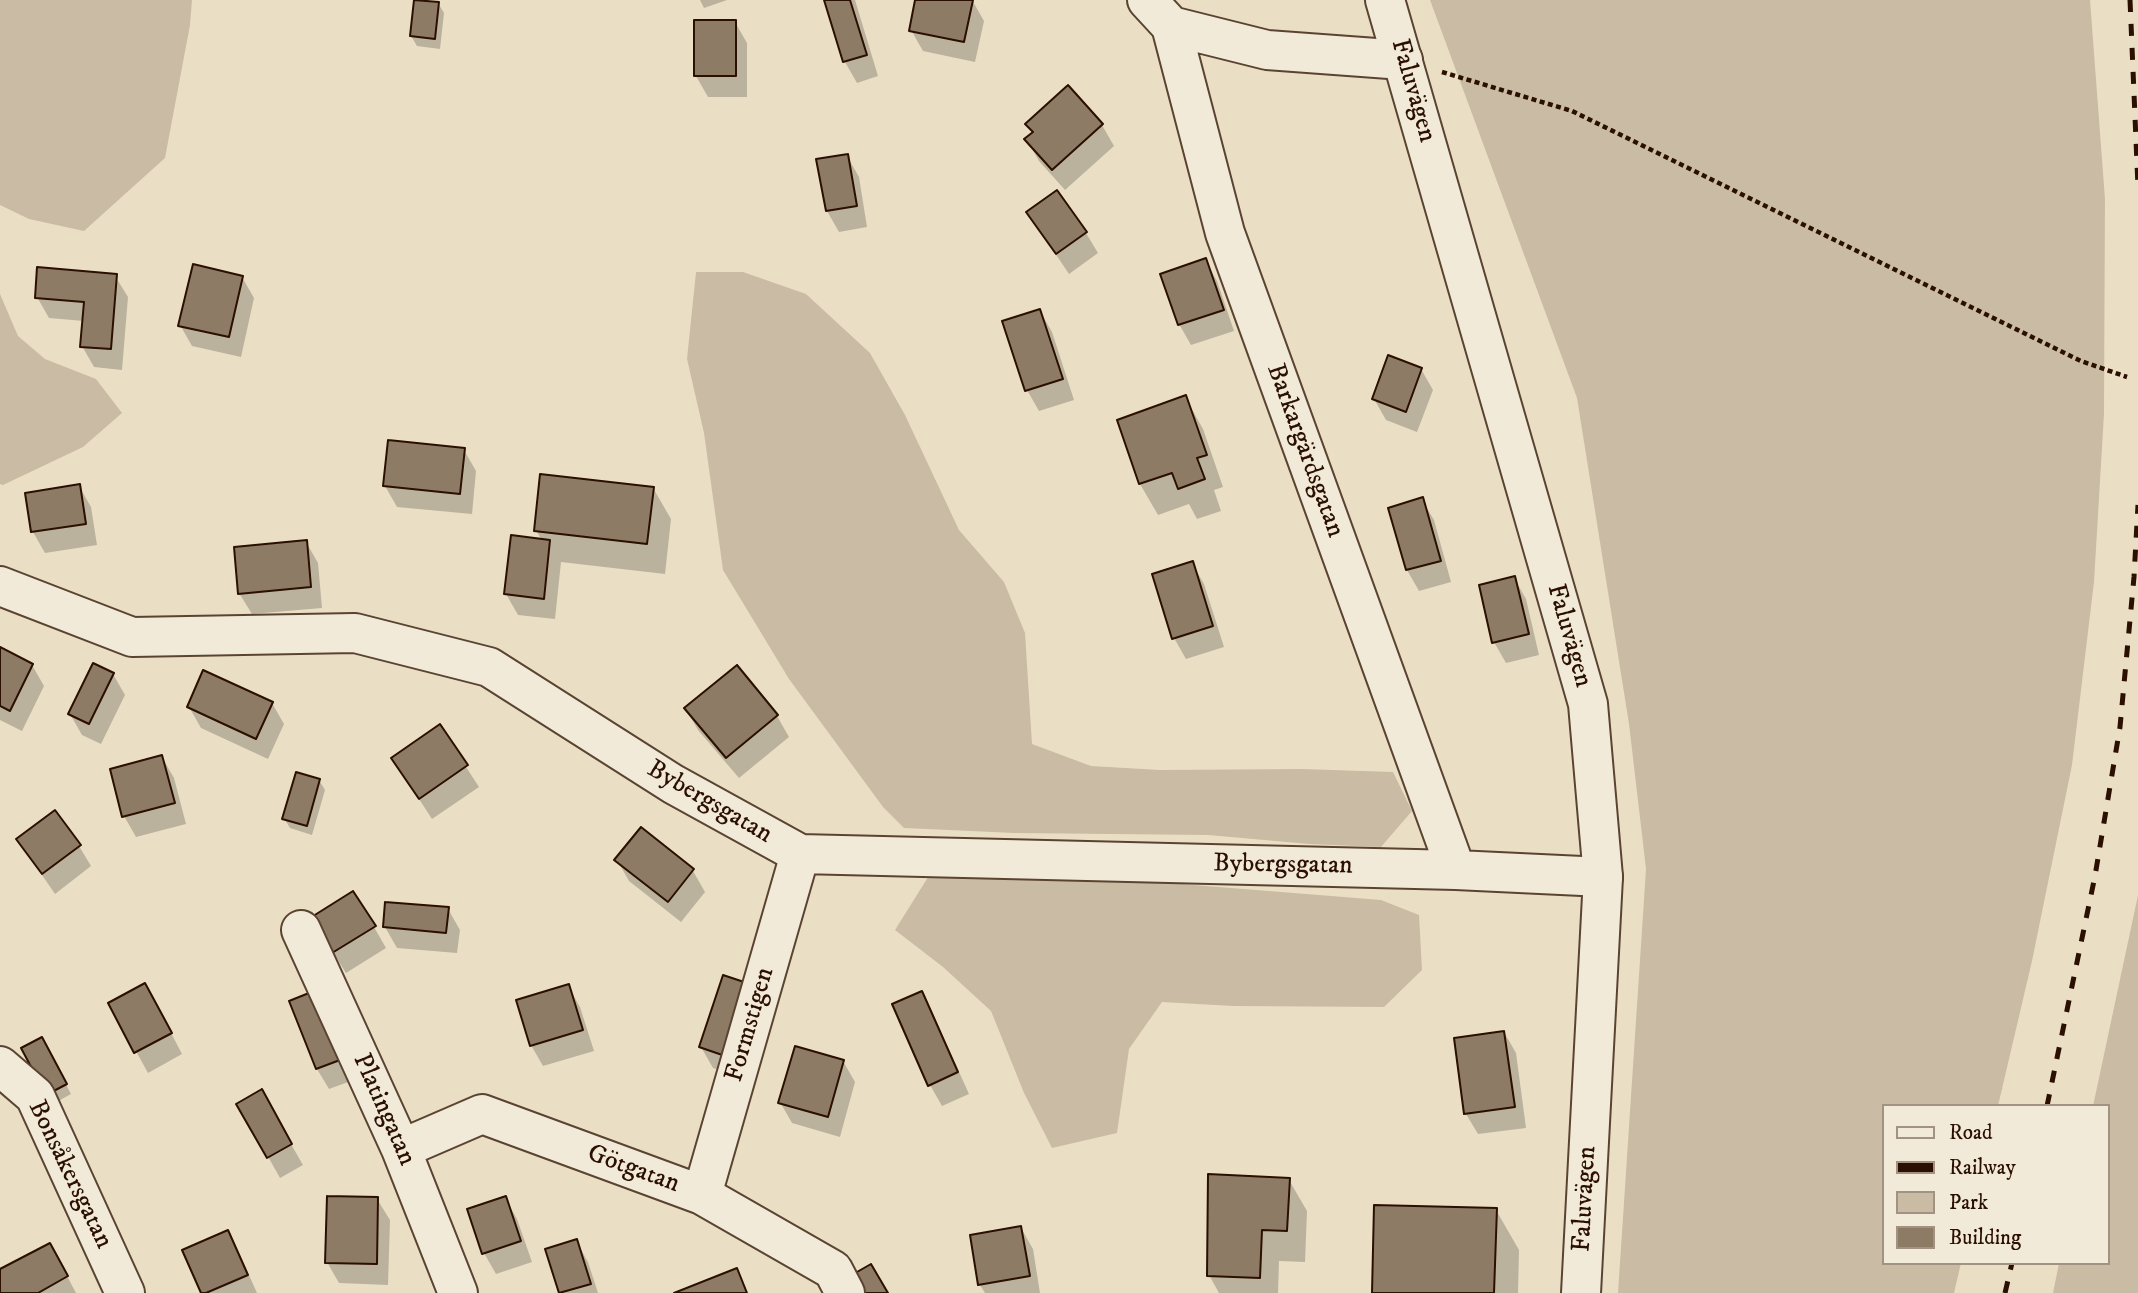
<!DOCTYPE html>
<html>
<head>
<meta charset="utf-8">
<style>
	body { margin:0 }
	#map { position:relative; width:2138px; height:1293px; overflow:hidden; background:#eadfc5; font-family:"IM FELL DW Pica",serif }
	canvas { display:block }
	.legend { position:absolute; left:1882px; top:1104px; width:228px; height:161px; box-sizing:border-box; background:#f1ead9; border:2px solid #a29282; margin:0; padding:9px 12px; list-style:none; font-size:21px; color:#2b0f00 }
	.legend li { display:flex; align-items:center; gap:14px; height:35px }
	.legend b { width:35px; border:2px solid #a29282 }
</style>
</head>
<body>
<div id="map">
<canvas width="2138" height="1293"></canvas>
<ul class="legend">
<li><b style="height:9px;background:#f1ead9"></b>Road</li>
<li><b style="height:9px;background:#2b0f00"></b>Railway</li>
<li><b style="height:19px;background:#cabca4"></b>Park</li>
<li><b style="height:19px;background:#8e7b66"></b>Building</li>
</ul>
</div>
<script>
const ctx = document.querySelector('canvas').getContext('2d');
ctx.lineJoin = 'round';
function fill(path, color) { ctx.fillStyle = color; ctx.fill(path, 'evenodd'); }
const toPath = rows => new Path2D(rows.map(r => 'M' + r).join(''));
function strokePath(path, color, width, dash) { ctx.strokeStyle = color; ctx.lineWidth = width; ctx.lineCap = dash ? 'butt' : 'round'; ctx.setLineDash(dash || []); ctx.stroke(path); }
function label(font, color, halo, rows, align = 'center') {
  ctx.font = font + ' "IM FELL DW Pica",serif'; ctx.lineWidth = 6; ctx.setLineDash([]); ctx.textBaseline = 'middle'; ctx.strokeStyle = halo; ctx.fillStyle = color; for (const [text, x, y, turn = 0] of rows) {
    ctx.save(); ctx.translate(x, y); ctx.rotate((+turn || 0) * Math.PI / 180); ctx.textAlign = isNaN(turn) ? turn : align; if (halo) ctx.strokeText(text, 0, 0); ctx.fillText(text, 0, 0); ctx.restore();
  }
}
fill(toPath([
	[0,0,192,0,190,25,165,158,84,231,29,219,0,205],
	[1430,0,2090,0,2105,199,2104,414,2094,582,2072,765,2032,961,1998,1106,1884,1106,1884,1263,1961,1263,1954,1293,1618,1293,1646,869,1629,724,1577,398],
	[696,272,743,272,806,294,870,353,905,415,959,530,1004,582,1025,633,1032,744,1091,766,1160,770,1302,769,1393,772,1412,811,1381,847,1309,844,1208,835,1014,833,904,828,883,807,789,679,723,570,704,433,687,359],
	[0,294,18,336,45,359,96,379,122,413,83,447,3,485,0,484],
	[930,874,1069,875,1381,900,1419,915,1422,970,1384,1007,1233,1006,1162,1002,1129,1049,1117,1133,1052,1148,1024,1093,991,1011,943,967,895,930],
	[2138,895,2138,1293,2053,1293,2059,1263,2108,1263,2108,1106,2093,1106]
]), '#cabca4');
fill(toPath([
	[700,0,727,0,704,8],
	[826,0,855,0,878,76,857,83,845,62],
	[917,0,972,0,984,21,975,62,923,51,911,30],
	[438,3,444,13,440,49,417,46,411,36],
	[735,22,747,43,747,97,708,97,696,76],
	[1027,124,1102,125,1114,146,1065,190,1039,161,1027,140,1033,134],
	[847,156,859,177,867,227,839,232,827,211],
	[1028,213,1086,233,1098,253,1069,274],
	[1205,260,1217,281,1234,331,1191,345,1179,324],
	[115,276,128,297,122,370,94,367,82,346,84,321,49,318,37,297],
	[242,277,254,298,241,357,192,346,180,325],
	[1040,311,1052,332,1074,400,1039,411,1027,390],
	[1421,369,1433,390,1417,432,1386,420,1374,399],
	[1185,397,1203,429,1223,487,1214,490,1221,511,1197,519,1189,504,1158,515,1140,484,1119,421],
	[464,450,476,471,472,514,397,507,385,486],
	[79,486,91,507,97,545,45,553,33,532],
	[653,488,671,519,665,574,561,562,555,619,518,615,506,594,542,541,536,530],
	[1422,500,1434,520,1451,582,1419,591,1407,570,1390,509],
	[306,542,318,563,322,608,252,614,239,593],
	[1192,563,1204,584,1224,647,1186,659,1174,638],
	[1514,578,1526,599,1539,655,1506,663,1494,642],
	[0,649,32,665,44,686,22,731,0,720],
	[736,668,777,716,789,737,739,778,698,730,686,709],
	[113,674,125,695,101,744,82,735,70,714],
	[272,703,284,724,268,759,201,728,189,707],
	[440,727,479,787,432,819,393,759],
	[162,757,174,778,186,824,136,837,124,816],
	[319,780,325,790,312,835,290,828,284,818],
	[641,829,693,871,705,892,681,922,629,881,617,860],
	[18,840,79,846,91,866,55,894],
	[448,909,460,930,457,953,397,948,385,927],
	[374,927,386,948,346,973,325,940],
	[724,977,743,1078,713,1068,701,1047],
	[568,986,580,1007,594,1051,543,1066,531,1045],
	[313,993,351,1081,329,1089,317,1069],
	[921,993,933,1014,969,1094,942,1106,930,1085],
	[110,1004,157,1006,182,1054,148,1073],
	[1504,1032,1516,1053,1526,1128,1478,1134,1466,1114],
	[47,1049,71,1094,53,1104],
	[843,1061,855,1082,840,1137,792,1123,780,1102],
	[261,1092,303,1165,280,1178,239,1105],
	[1289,1180,1307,1211,1305,1262,1279,1261,1278,1293,1219,1293,1209,1275],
	[505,1198,517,1219,532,1262,496,1274,484,1253],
	[377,1199,390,1220,388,1285,339,1283,327,1262],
	[1496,1210,1519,1250,1518,1293,1374,1293],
	[1021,1228,1033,1249,1040,1293,985,1293,980,1285,972,1237],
	[227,1232,239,1253,257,1293,203,1293],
	[576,1241,588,1262,598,1293,561,1293,548,1250],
	[0,1271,67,1276,76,1293,0,1293]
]), '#0003');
const building = toPath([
	[414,0,439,2,435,39,410,36,414,0],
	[824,0,850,0,867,55,843,62,824,0],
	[915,0,973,0,964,42,909,31,915,0],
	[694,20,736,20,736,76,694,76,694,20],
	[1068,85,1103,124,1052,170,1024,139,1033,132,1025,124,1068,85],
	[848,154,857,206,826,211,816,159,848,154],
	[1057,190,1087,232,1056,254,1026,212,1057,190],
	[1206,258,1224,310,1178,325,1160,274,1206,258],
	[193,264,243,276,229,337,178,326,193,264],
	[37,267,117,274,111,349,80,347,84,302,35,298,37,267],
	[1040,309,1063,379,1025,391,1002,321,1040,309],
	[1388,355,1422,368,1406,412,1372,399,1388,355],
	[1186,395,1207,455,1197,458,1205,479,1178,489,1172,473,1139,484,1117,420,1186,395],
	[388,440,465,448,460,494,383,486,388,440],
	[540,474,654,487,647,544,534,531,540,474],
	[80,484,86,524,31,532,25,493,80,484],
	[1423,497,1441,561,1406,570,1388,508,1423,497],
	[511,535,550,540,544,599,504,594,511,535],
	[307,540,311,587,238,594,234,547,307,540],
	[1193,561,1213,626,1172,639,1152,574,1193,561],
	[1515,576,1529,634,1492,643,1479,585,1515,576],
	[0,647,33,664,10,711,0,706,0,647],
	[93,663,114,673,89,724,68,714,93,663],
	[737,665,778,715,726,758,684,708,737,665],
	[203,670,273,702,256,739,187,707,203,670],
	[440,724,468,765,419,799,391,758,440,724],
	[162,755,175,803,122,817,110,769,162,755],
	[296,772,320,779,307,826,282,819,296,772],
	[55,810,81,845,42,874,16,839,55,810],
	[641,827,694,869,668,902,614,860,641,827],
	[353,891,376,926,332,953,310,918,353,891],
	[385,902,449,907,446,933,383,927,385,902],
	[723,975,756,986,731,1058,699,1047,723,975],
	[145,983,172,1033,134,1053,108,1003,145,983],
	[569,984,583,1030,530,1046,516,1000,569,984],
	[314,991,340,1060,316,1069,289,1001,314,991],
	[922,991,958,1072,928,1086,892,1004,922,991],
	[1504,1031,1515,1107,1464,1114,1454,1038,1504,1031],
	[42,1037,67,1084,46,1095,21,1048,42,1037],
	[795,1046,844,1060,828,1117,778,1103,795,1046],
	[262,1089,292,1144,267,1158,236,1104,262,1089],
	[1208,1174,1290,1178,1287,1231,1262,1230,1260,1278,1207,1276,1208,1174],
	[327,1196,378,1197,377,1264,325,1263,327,1196],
	[506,1196,521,1241,482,1254,467,1209,506,1196],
	[1374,1205,1497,1208,1494,1293,1372,1293,1374,1205],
	[1021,1226,1030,1276,978,1285,970,1235,1021,1226],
	[228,1230,248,1275,206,1293,201,1293,182,1250,228,1230],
	[577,1239,591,1284,559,1293,545,1249,577,1239],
	[50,1243,68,1276,38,1293,0,1293,0,1269,50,1243],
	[871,1264,888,1293,860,1293,850,1276,871,1264],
	[737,1268,747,1293,674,1293,737,1268]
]);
fill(building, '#8e7b66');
strokePath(building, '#2b0f00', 2);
const minor = toPath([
	[1147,0,1171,26,1267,50,1403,60],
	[1171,26,1225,233,1456,870],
	[0,586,132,637,355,633,489,667,673,784,800,854,1456,870,1603,877],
	[301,930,401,1149,458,1293],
	[0,1066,35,1096,125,1293],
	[401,1149,482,1114,702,1195,833,1270,845,1293],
	[702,1195,800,854]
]);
const tertiary = toPath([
	[1385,0,1588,704,1603,877,1581,1293]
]);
strokePath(minor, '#5b4331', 42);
strokePath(tertiary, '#5b4331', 42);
strokePath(toPath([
	[1442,72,1572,111,2081,361,2127,377]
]), '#2b0f00', 4.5, [5, 3.5]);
strokePath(minor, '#f1ead9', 38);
strokePath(tertiary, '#f1ead9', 38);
strokePath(toPath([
	[2130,0,2138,187],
	[2047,1106,2095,876,2120,727,2134,577,2138,505],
	[2005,1293,2012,1263]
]), '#2b0f00', 5, [12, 12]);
label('26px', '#2b0f00', '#f1ead9', [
	["Faluvägen",1412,91,74],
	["Barkargärdsgatan",1304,451,70],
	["Faluvägen",1568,636,74],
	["Bybergsgatan",709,803,30],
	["Bybergsgatan",1283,866,1],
	["Formstigen",751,1025,-74],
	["Platingatan",383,1110,66],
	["Götgatan",633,1170,20],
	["Bonsåkersgatan",69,1175,64],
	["Faluvägen",1586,1199,-87]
]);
</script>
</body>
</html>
